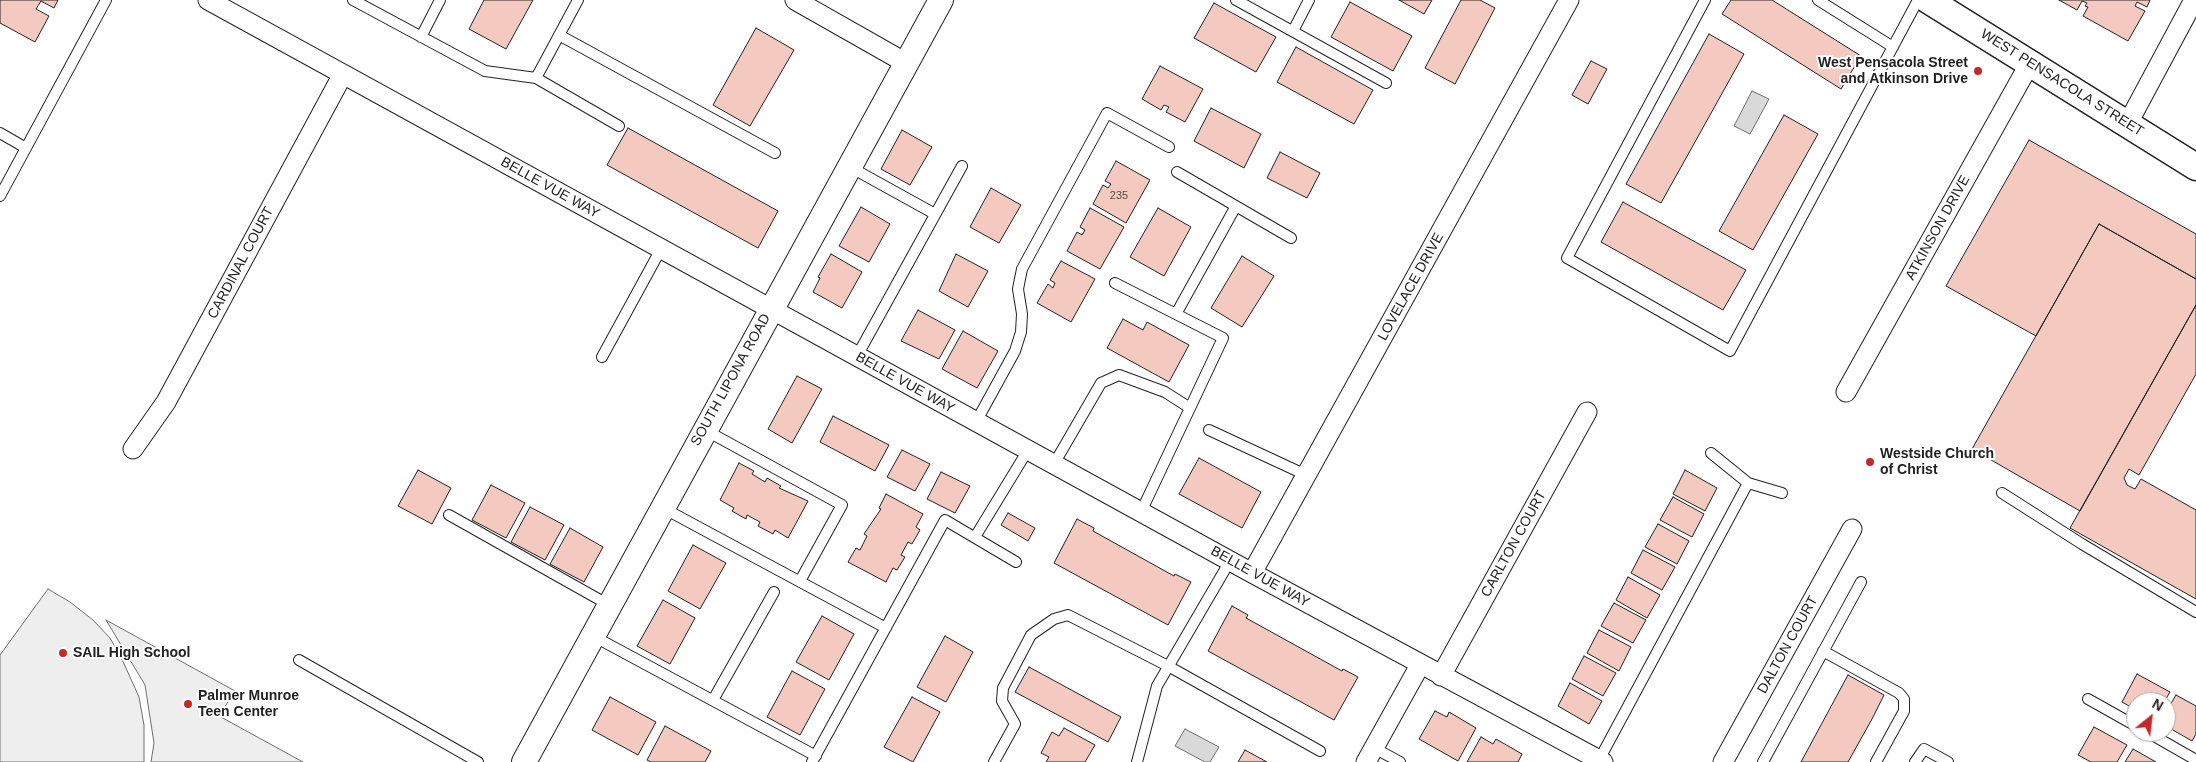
<!DOCTYPE html>
<html>
<head>
<meta charset="utf-8">
<style>
	body { margin:0 }
	#map { position:relative; width:2196px; height:762px; overflow:hidden; background:#fff; font-family:Arial,sans-serif }
	canvas { display:block }
	.north { position:absolute; left:2126px; top:692px; width:50px; height:50px; box-sizing:border-box; background:#fff; border:1px solid #a7a7a7; border-radius:50%; rotate:29deg; font-size:14px; font-weight:700; line-height:20px; text-align:center; color:#222 }
	.north::after { content:''; display:block; margin:auto; width:18px; height:22px; background:#c62828; clip-path:polygon(50% 0,100% 100%,50% 72%,0 100%) }
</style>
</head>
<body>
<div id="map">
<canvas width="2196" height="762"></canvas>
<div class="north">N</div>
</div>
<script>
const ctx = document.querySelector('canvas').getContext('2d');
ctx.lineJoin = 'round';
function fill(path, color) { ctx.fillStyle = color; ctx.fill(path, 'evenodd'); }
const toPath = rows => new Path2D(rows.map(r => 'M' + r).join(''));
function strokePath(path, color, width, dash) { ctx.strokeStyle = color; ctx.lineWidth = width; ctx.lineCap = dash ? 'butt' : 'round'; ctx.setLineDash(dash || []); ctx.stroke(path); }
function label(font, color, halo, rows, align = 'center') {
  ctx.font = font + ' Arial,sans-serif'; ctx.lineWidth = 4; ctx.setLineDash([]); ctx.textBaseline = 'middle'; ctx.strokeStyle = halo; ctx.fillStyle = color; for (const [text, x, y, turn = 0] of rows) {
    ctx.save(); ctx.translate(x, y); ctx.rotate((+turn || 0) * Math.PI / 180); ctx.textAlign = isNaN(turn) ? turn : align; if (halo) ctx.strokeText(text, 0, 0); ctx.fillText(text, 0, 0); ctx.restore();
  }
}
const green = toPath([
	[48,589,70,602,93,620,110,638,121,657,139,697,144,725,144,762,0,762,0,655,48,589],
	[106,620,235,691,219,716,303,762,151,762,154,743,145,685,106,620]
]);
fill(green, '#eee');
strokePath(green, '#6f6f6f', 1);
const water = toPath([
	[1752,91,1769,99,1750,134,1734,126,1752,91],
	[1185,729,1219,747,1210,762,1205,762,1175,746,1185,729]
]);
fill(water, '#d9d9d9');
strokePath(water, '#6f6f6f', 1);
const building = toPath([
	[0,0,58,0,54,8,41,1,36,9,49,16,35,42,0,23,0,0],
	[484,0,533,0,506,49,469,29,484,0],
	[1399,0,1432,0,1424,14,1399,0],
	[1461,0,1480,0,1495,8,1455,84,1425,68,1461,0],
	[1731,0,1772,0,1861,56,1841,89,1722,14,1731,0],
	[2059,0,2150,0,2147,7,2137,2,2135,6,2145,11,2128,41,2083,16,2088,7,2085,6,2087,3,2082,1,2077,10,2059,0],
	[1350,2,1412,36,1393,71,1331,37,1350,2],
	[1214,3,1276,37,1256,72,1194,38,1214,3],
	[756,28,794,50,750,126,713,105,756,28],
	[1709,34,1744,54,1661,203,1626,184,1709,34],
	[1296,47,1373,90,1354,124,1277,82,1296,47],
	[1591,61,1607,69,1588,104,1572,95,1591,61],
	[1160,66,1203,89,1185,122,1166,112,1169,107,1164,105,1161,110,1142,99,1160,66],
	[1211,108,1261,134,1244,168,1194,141,1211,108],
	[1784,115,1818,134,1753,250,1719,231,1784,115],
	[628,128,778,211,758,248,607,165,628,128],
	[902,130,932,147,910,185,881,169,902,130],
	[2029,140,2196,234,2196,279,2099,224,2036,336,1946,286,2029,140],
	[1280,152,1320,173,1307,198,1267,178,1280,152],
	[1116,161,1150,180,1126,223,1093,204,1103,185,1108,188,1111,184,1105,181,1116,161],
	[991,188,1021,205,999,243,970,227,991,188],
	[1623,202,1746,270,1723,310,1601,242,1623,202],
	[861,207,890,224,869,262,839,246,861,207],
	[1090,208,1124,227,1100,269,1067,251,1077,232,1082,235,1085,230,1080,227,1090,208],
	[1158,208,1191,227,1164,276,1130,257,1158,208],
	[2099,224,2196,279,2196,305,2080,511,1972,449,2099,224],
	[831,254,862,272,842,308,813,292,820,278,818,277,831,254],
	[956,254,988,271,968,307,939,291,956,254],
	[1242,256,1274,276,1242,327,1211,308,1242,256],
	[1061,261,1095,279,1071,322,1037,303,1048,284,1053,288,1055,283,1050,280,1061,261],
	[2196,305,2196,374,2139,475,2129,469,2124,478,2127,485,2135,489,2141,479,2196,510,2196,599,2070,528,2196,305],
	[918,310,955,330,939,359,901,341,918,310],
	[1123,319,1143,330,1147,322,1189,345,1169,382,1107,348,1123,319],
	[963,331,998,351,977,388,942,369,963,331],
	[797,376,822,389,792,443,768,429,797,376],
	[833,416,889,445,875,471,820,442,833,416],
	[902,450,930,464,915,491,887,477,902,450],
	[1199,458,1261,492,1242,528,1179,494,1199,458],
	[739,463,754,471,752,474,765,482,767,478,781,486,779,488,808,501,788,538,775,530,773,534,758,526,760,522,747,515,746,519,732,511,734,508,720,500,739,463],
	[418,470,451,488,432,524,398,506,418,470],
	[1685,470,1717,488,1705,511,1673,494,1685,470],
	[941,472,970,486,955,513,927,499,941,472],
	[491,485,525,503,506,538,472,520,491,485],
	[886,494,923,514,916,527,920,530,912,544,908,542,901,555,905,557,897,570,893,568,886,582,848,562,856,548,860,550,867,536,864,534,881,509,879,508,886,494],
	[1673,497,1704,514,1692,537,1660,520,1673,497],
	[530,507,564,525,545,560,511,542,530,507],
	[1008,513,1035,528,1028,541,1001,525,1008,513],
	[1077,519,1094,528,1093,531,1174,576,1175,574,1191,582,1168,625,1054,563,1077,519],
	[1658,524,1689,541,1677,564,1645,547,1658,524],
	[570,528,603,547,584,582,550,564,570,528],
	[693,545,726,563,700,609,668,591,693,545],
	[1643,550,1675,567,1662,590,1631,573,1643,550],
	[1628,577,1660,595,1647,618,1616,600,1628,577],
	[663,600,695,618,670,664,637,646,663,600],
	[1614,603,1646,620,1633,643,1601,626,1614,603],
	[1232,606,1248,615,1246,618,1342,671,1343,669,1358,677,1334,720,1208,651,1232,606],
	[822,616,854,634,829,680,796,662,822,616],
	[1599,630,1631,647,1619,671,1587,653,1599,630],
	[945,636,973,652,946,702,917,687,945,636],
	[1584,656,1616,673,1603,696,1572,679,1584,656],
	[1029,667,1121,717,1108,742,1015,692,1029,667],
	[792,671,825,689,800,735,767,717,792,671],
	[2137,674,2170,692,2164,702,2136,702,2136,710,2122,702,2137,674],
	[1848,675,1884,695,1872,719,1848,762,1801,762,1848,675],
	[1570,683,1602,701,1589,724,1558,706,1570,683],
	[2176,695,2196,706,2196,734,2192,741,2166,726,2166,712,2176,695],
	[610,697,656,722,638,755,592,730,610,697],
	[912,697,940,712,913,762,884,747,912,697],
	[1435,711,1447,717,1449,712,1476,728,1458,761,1419,739,1435,711],
	[665,726,711,751,705,762,651,762,647,760,665,726],
	[2094,727,2127,745,2117,762,2091,762,2078,755,2094,727],
	[1064,728,1095,745,1085,762,1046,762,1049,757,1041,753,1052,732,1059,736,1064,728],
	[1481,737,1493,744,1496,739,1522,754,1518,762,1467,762,1481,737],
	[2133,749,2156,762,2125,762,2133,749],
	[1245,750,1267,762,1238,762,1245,750]
]);
fill(building, '#f3c9c0');
strokePath(building, '#222', 1);
const service = toPath([
	[353,0,485,71,536,78,619,126],
	[1236,0,1386,83],
	[1705,0,1567,258,1730,351,1918,0],
	[1818,0,1893,47],
	[1293,31,1309,0],
	[559,35,775,153],
	[421,37,440,0],
	[536,78,578,0],
	[0,133,26,148],
	[850,167,935,214],
	[1177,172,1291,238],
	[0,196,106,0],
	[1115,283,1223,338,1141,512],
	[1176,314,1236,206],
	[857,356,962,166],
	[602,357,661,249],
	[976,422,1015,351,1021,332,1022,314,1018,289,1022,269,1107,113,1169,147],
	[705,430,842,505,800,581],
	[1209,430,1306,475],
	[1711,453,1748,483,1782,493],
	[1054,464,1101,383,1119,375,1165,392,1190,408],
	[2002,493,2082,544,2196,612],
	[663,508,886,628],
	[449,515,609,605],
	[975,537,1028,450],
	[593,636,816,756],
	[1823,651,1899,693,1904,699,1904,711,1876,762],
	[299,660,478,762],
	[2088,699,2136,726],
	[713,700,774,592],
	[2147,732,2196,760],
	[1374,748,1400,762],
	[1599,760,1748,483],
	[812,762,945,520,1016,562],
	[994,762,1015,724,1002,701,1003,688,1031,635,1054,619,1068,615,1168,666,1320,751],
	[1137,762,1157,686,1230,561],
	[1763,762,1861,582],
	[1915,762,1924,749,1948,762]
]);
const minor = toPath([
	[208,0,1252,573,1603,762],
	[795,0,906,63],
	[2128,123,2194,0],
	[1846,392,2030,63],
	[133,449,166,402,343,74],
	[1252,573,1569,0],
	[1441,676,1587,412],
	[1366,762,1420,665],
	[1723,762,1852,529]
]);
const tertiary = toPath([
	[524,762,941,0]
]);
const secondary = toPath([
	[1928,0,2196,167]
]);
strokePath(service, '#222', 12);
strokePath(minor, '#222', 21);
strokePath(tertiary, '#222', 26);
strokePath(secondary, '#222', 29);
strokePath(service, '#fff', 10);
strokePath(minor, '#fff', 19);
strokePath(tertiary, '#fff', 24);
strokePath(secondary, '#fff', 26);
for (const [x, y, r, color] of [
	[1978,71,5,"#c62828"],
	[1870,462,5,"#c62828"],
	[63,653,5,"#c62828"],
	[188,704,5,"#c62828"]
]) { const dot = new Path2D(); dot.arc(x, y, r, 0, 2 * Math.PI); ctx.fillStyle = color; ctx.fill(dot); strokePath(dot, '#fff', 2); }
label('11px', '#564c4a', null, [
	["235",1119,196]
]);
label('bold 14px', '#222', '#fff', [
	["West Pensacola Street",1968,63,"right"],
	["and Atkinson Drive",1968,79,"right"],
	["Westside Church",1880,454],
	["of Christ",1880,470],
	["SAIL High School",73,653],
	["Palmer Munroe",198,696],
	["Teen Center",198,712]
], 'left');
label('14px', '#222', '#fff', [
	["WEST PENSACOLA STREET",2062,83,32],
	["BELLE VUE WAY",550,188,29],
	["ATKINSON DRIVE",1938,228,-61],
	["CARDINAL COURT",241,263,-62],
	["LOVELACE DRIVE",1411,287,-61],
	["SOUTH LIPONA ROAD",731,380,-61],
	["BELLE VUE WAY",905,383,29],
	["CARLTON COURT",1514,544,-61],
	["BELLE VUE WAY",1260,577,29],
	["DALTON COURT",1788,645,-61]
]);
</script>
</body>
</html>
